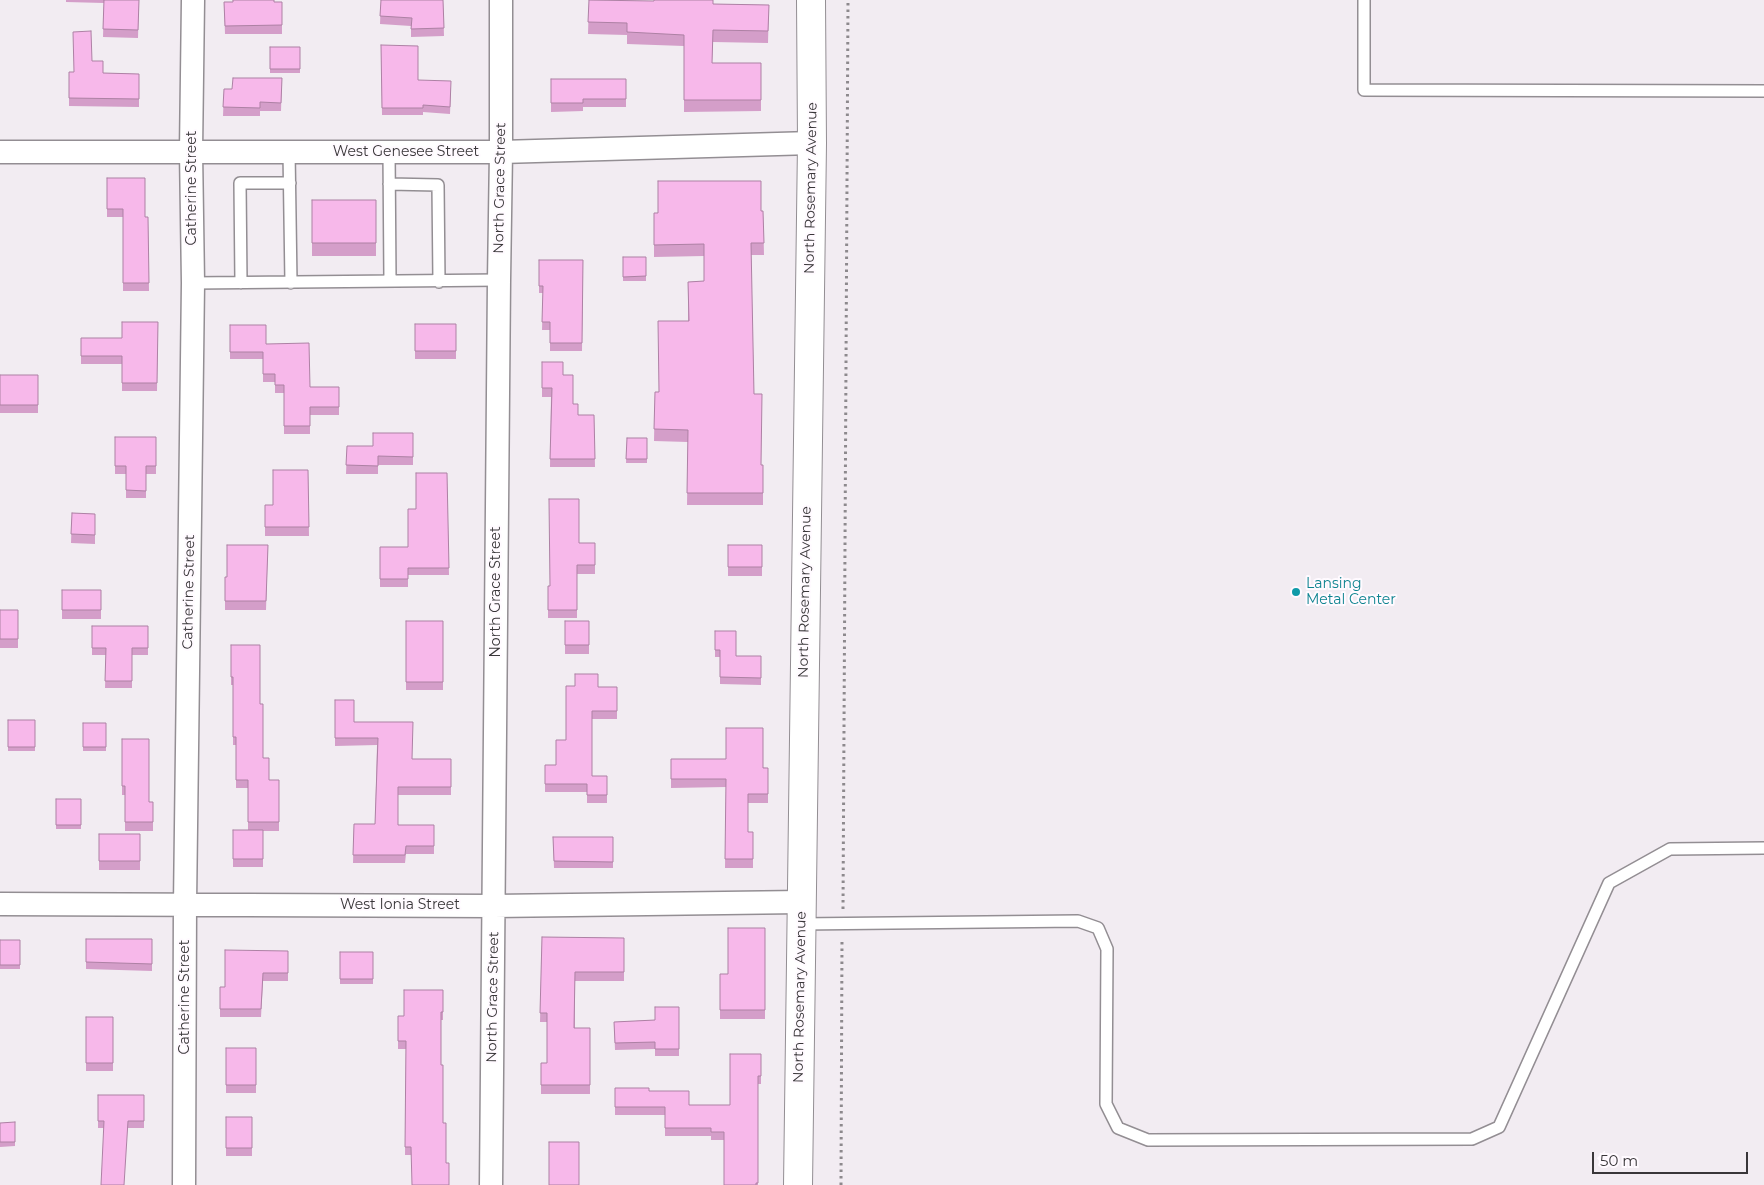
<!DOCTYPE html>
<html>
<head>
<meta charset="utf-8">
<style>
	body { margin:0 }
	#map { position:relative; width:1764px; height:1185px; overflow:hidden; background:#f2ecf2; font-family:Montserrat,sans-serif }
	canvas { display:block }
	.scale { position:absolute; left:1592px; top:1152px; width:156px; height:22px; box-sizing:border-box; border:2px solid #393639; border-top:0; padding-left:6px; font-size:15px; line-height:18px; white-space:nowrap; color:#393639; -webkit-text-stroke:4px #fffaff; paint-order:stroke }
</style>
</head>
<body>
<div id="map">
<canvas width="1764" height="1185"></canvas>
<div class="scale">50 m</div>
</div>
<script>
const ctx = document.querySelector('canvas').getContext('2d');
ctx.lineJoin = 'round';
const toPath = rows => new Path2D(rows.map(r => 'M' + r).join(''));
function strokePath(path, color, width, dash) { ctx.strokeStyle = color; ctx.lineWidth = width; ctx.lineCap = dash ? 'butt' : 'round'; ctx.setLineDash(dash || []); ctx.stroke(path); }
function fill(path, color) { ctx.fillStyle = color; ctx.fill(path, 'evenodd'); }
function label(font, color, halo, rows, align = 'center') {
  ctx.font = font + ' Montserrat,sans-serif'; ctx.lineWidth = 4; ctx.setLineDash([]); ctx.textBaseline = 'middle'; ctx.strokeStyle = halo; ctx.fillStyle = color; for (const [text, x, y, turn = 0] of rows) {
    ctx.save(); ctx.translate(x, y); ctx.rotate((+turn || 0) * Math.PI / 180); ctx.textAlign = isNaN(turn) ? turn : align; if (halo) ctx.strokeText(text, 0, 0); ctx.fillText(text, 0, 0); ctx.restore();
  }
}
const service = toPath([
	[1364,0,1364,90,1764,91],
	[289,151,291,283],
	[389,151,390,281],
	[389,184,438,185,439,282],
	[193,283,499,280],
	[241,283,240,183,290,183],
	[800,924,1078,921,1098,928,1107,949,1106,1104,1118,1128,1148,1140,1472,1139,1499,1127,1609,883,1670,849,1764,848]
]);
const minor = toPath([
	[0,152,501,152,812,143],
	[0,904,494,906,801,902],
	[184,1185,185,904,193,283,191,151,193,0],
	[491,1185,499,280,501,152,501,0]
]);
const tertiary = toPath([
	[798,1185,812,143,811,0]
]);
strokePath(service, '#938e93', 14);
strokePath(minor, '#938e93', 25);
strokePath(tertiary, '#938e93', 30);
strokePath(toPath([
	[843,909,848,0],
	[841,1185,842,938]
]), '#8d898d', 3, [2.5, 4]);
strokePath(service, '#fff', 11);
strokePath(minor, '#fff', 22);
strokePath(tertiary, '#fff', 28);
fill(toPath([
	[66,0,139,0,138,38,103,37,104,3,66,2],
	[381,0,443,0,444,36,411,37,411,26,380,24],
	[589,0,713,4,769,5,768,43,713,42,712,63,761,63,761,111,684,112,684,46,627,44,627,35,588,34],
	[224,2,282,2,282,34,225,34],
	[381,45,418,80,451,88,450,114,423,112,423,115,382,115],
	[270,47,300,47,300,73,270,73],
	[92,61,103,73,139,74,139,107,69,106,69,72,74,72],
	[282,78,281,111,260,111,260,116,223,116,224,89,232,89],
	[551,79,626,79,626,107,583,107,583,111,551,112],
	[107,178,145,217,148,217,149,291,123,291,123,217,107,217],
	[312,200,376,200,376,256,312,256],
	[763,211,764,255,751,255,754,394,761,465,763,465,763,505,687,505,688,442,654,441,655,392,659,392,688,321,688,282,704,281,704,256,654,257,654,213],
	[623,257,646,257,646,281,623,281],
	[539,260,583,260,582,351,550,351,550,330,542,330,543,293,539,293],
	[158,322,157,391,122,391,122,364,81,364,81,338,122,338],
	[415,324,456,324,456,359,415,359],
	[230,325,266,344,310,387,339,387,339,415,310,415,310,434,284,434,284,393,275,393,275,382,263,382,263,359,230,359],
	[542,362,563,375,573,404,578,415,594,415,595,467,550,467,551,397,542,397],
	[0,375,38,375,38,413,0,413],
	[413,433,413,465,378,465,378,474,346,474,347,446,373,446],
	[115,437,156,437,156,474,146,474,146,498,126,498,126,474,115,474],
	[627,438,647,438,647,463,626,463],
	[308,470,309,536,265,536,265,505,273,505],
	[447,473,449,575,408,575,408,587,380,587,380,547,408,547,416,509],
	[72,513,95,514,95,544,71,543],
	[579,543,595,543,595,574,577,574,577,618,548,618,548,586,550,586],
	[268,545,266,610,225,610,225,577,227,577],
	[728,545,762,545,762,576,728,576],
	[62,590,101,590,101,619,62,619],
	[0,610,18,610,18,648,0,648],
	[406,621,443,621,443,690,406,690],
	[565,621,589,621,589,654,565,654],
	[92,626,148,626,148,655,132,655,132,688,105,688,106,655,92,655],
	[715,631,736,656,761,656,761,685,720,684,720,657,715,657],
	[231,645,260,704,263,758,269,780,279,780,279,831,263,831,263,867,233,867,233,830,248,830,248,788,236,788,236,745,233,745,233,685,231,685],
	[598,687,617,687,617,719,592,719,592,776,607,776,607,803,587,803,587,792,545,792,545,765,556,765,566,740],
	[335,700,354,722,412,759,451,759,451,795,398,795,398,825,434,825,434,854,406,854,405,863,353,863,354,824,375,824,377,745,335,746],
	[8,720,35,720,35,751,8,751],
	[83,723,106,723,106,751,83,751],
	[122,739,149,802,153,802,153,831,125,831,125,795,122,795],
	[671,759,768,768,768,803,748,803,748,832,753,832,753,868,725,868,726,787,671,788],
	[56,799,81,799,81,829,56,829],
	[99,834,140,834,140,870,99,870],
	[553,837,613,837,613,868,554,868],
	[765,928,765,1019,720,1019,720,974,728,974],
	[542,937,624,938,624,981,575,981,575,1028,590,1028,590,1094,541,1094,541,1063,547,1063,547,1022,540,1022],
	[86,939,152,939,152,971,86,969],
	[0,940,20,940,20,969,0,969],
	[288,951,288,981,263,981,261,1017,220,1017,220,987,225,987],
	[340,952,373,952,373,984,340,984],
	[443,990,443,1020,441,1020,441,1065,443,1123,446,1163,449,1185,411,1155,405,1155,406,1049,398,1049,398,1016,404,1016],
	[679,1007,679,1056,655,1056,655,1049,615,1050,614,1022,655,1020],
	[86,1017,113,1017,113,1071,86,1071],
	[226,1048,256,1048,256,1093,226,1093],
	[761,1054,761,1084,758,1084,758,1185,724,1185,724,1140,711,1140,711,1136,665,1136,665,1115,615,1115,615,1088,649,1091,689,1105,730,1105],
	[98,1095,144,1095,144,1128,98,1128],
	[226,1117,252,1117,252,1156,226,1156],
	[0,1123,15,1142,15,1146,0,1147]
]), '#d49ec9');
const building = toPath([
	[104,0,139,0,138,30,103,29,104,0],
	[233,0,274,0,274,2,282,2,282,25,225,26,224,2,233,2,233,0],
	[381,0,443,0,444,28,411,29,412,18,380,16,381,0],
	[589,0,654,1,654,0,713,0,713,4,769,5,768,31,713,30,712,63,761,63,761,100,684,100,684,35,627,32,627,23,588,22,589,0],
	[91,31,92,61,103,61,103,73,139,74,139,99,69,98,69,72,74,72,73,32,91,31],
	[381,45,418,46,418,80,451,81,450,107,423,105,423,108,382,108,381,45],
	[270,47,300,47,300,69,270,69,270,47],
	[233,78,282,78,281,103,260,102,260,108,223,107,224,89,232,89,233,78],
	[551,79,626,79,626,99,583,99,583,103,551,103,551,79],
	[107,178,145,178,145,217,148,217,149,283,123,283,123,209,107,209,107,178],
	[658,181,761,181,761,211,763,211,764,243,751,243,754,394,762,394,761,465,763,465,763,493,687,493,688,430,654,429,655,392,659,392,658,321,689,321,688,282,704,281,704,244,654,245,654,213,658,213,658,181],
	[312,200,376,200,376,243,312,243,312,200],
	[623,257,646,257,646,276,623,277,623,257],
	[539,260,583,260,582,343,550,343,550,322,542,322,543,286,539,286,539,260],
	[122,322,158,322,157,383,122,383,122,356,81,356,81,338,122,338,122,322],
	[415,324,456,324,456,351,415,351,415,324],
	[230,325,266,325,266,344,309,343,310,387,339,387,339,407,310,407,310,426,284,426,284,385,275,385,275,374,263,374,263,352,230,352,230,325],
	[542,362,563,362,563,375,573,375,573,404,578,404,578,415,594,415,595,459,550,459,552,388,542,388,542,362],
	[0,375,38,375,38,405,0,405,0,375],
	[373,433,413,433,413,457,378,456,378,466,346,465,347,446,373,446,373,433],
	[115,437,156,437,156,466,146,466,146,491,126,490,126,466,115,466,115,437],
	[627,438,647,438,647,459,626,459,627,438],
	[273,470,308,470,309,527,265,527,265,505,273,505,273,470],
	[416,473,447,473,449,568,408,568,408,579,380,579,380,547,408,547,408,509,416,509,416,473],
	[549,499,579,499,579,543,595,543,595,565,577,565,577,610,548,610,548,586,550,586,549,499],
	[72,513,95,514,95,535,71,534,72,513],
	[227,545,268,545,266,601,225,601,225,577,227,577,227,545],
	[728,545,762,545,762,567,728,567,728,545],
	[62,590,101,590,101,610,62,610,62,590],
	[0,610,18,610,18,639,0,639,0,610],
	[406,621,443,621,443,682,406,682,406,621],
	[565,621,589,621,589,645,565,645,565,621],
	[92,626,148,626,148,648,132,648,132,681,105,681,106,648,92,648,92,626],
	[715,631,736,631,736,656,761,656,761,678,720,677,720,650,715,650,715,631],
	[231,645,260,645,260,704,263,704,263,758,269,758,269,780,279,780,279,822,248,822,248,780,236,780,236,737,233,737,233,677,231,677,231,645],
	[575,674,598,674,598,687,617,687,617,711,592,711,592,776,607,776,607,795,587,795,587,784,545,784,545,765,556,765,556,740,566,740,566,686,575,686,575,674],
	[335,700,354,700,354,722,413,722,412,759,451,759,451,787,398,787,398,825,434,825,434,846,406,846,405,855,353,855,354,824,375,824,378,738,335,738,335,700],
	[8,720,35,720,35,747,8,747,8,720],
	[83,723,106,723,106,747,83,747,83,723],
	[726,728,763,728,763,768,768,768,768,794,748,794,748,832,753,832,753,859,725,859,726,779,671,779,671,759,726,759,726,728],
	[122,739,149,739,149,802,153,802,153,822,125,822,125,786,122,786,122,739],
	[56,799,81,799,81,825,56,825,56,799],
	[233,830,263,830,263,859,233,859,233,830],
	[99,834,140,834,140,861,99,861,99,834],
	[553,837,613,837,613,862,554,861,553,837],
	[728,928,765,928,765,1010,720,1010,720,974,728,974,728,928],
	[542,937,624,938,624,972,575,972,574,1028,590,1028,590,1085,541,1085,541,1063,547,1063,547,1013,540,1013,542,937],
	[86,939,152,939,152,964,86,962,86,939],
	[0,940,20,940,20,965,0,965,0,940],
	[225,950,288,951,288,973,263,973,261,1009,220,1009,220,987,225,987,225,950],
	[340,952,373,952,373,979,340,979,340,952],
	[404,990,443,990,443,1012,441,1012,441,1065,443,1065,443,1123,446,1123,446,1163,449,1163,449,1185,412,1185,411,1147,405,1147,406,1041,398,1041,398,1016,404,1016,404,990],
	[655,1007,679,1007,679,1049,655,1049,655,1042,615,1043,614,1022,655,1020,655,1007],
	[86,1017,113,1017,113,1063,86,1063,86,1017],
	[226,1048,256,1048,256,1085,226,1085,226,1048],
	[730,1054,761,1054,761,1076,758,1076,758,1183,756,1183,756,1185,724,1185,724,1132,711,1132,711,1128,665,1128,665,1107,615,1107,615,1088,649,1088,649,1091,689,1091,689,1105,730,1105,730,1054],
	[98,1095,144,1095,144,1121,128,1121,124,1185,101,1185,104,1121,98,1121,98,1095],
	[226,1117,252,1117,252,1148,226,1148,226,1117],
	[15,1122,15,1142,0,1142,0,1123,15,1122],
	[549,1142,579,1142,579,1185,549,1185,549,1142]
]);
fill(building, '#f7b8ea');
strokePath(building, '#ad81a4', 1);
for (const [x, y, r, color] of [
	[1296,592,5,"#0f9aa8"]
]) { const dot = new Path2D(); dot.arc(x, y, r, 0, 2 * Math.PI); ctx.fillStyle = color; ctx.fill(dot); strokePath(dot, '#fffaff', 2); }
label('14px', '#393639', '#fffaff', [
	["West Genesee Street",406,152],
	["Catherine Street",192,188,-90],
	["North Grace Street",500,188,-89],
	["North Rosemary Avenue",811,188,-89],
	["Catherine Street",189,592,-89],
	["North Grace Street",496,592,-90],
	["North Rosemary Avenue",805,592,-89],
	["West Ionia Street",400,905],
	["Catherine Street",185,997,-90],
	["North Grace Street",493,997,-89],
	["North Rosemary Avenue",800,997,-89]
]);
label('14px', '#0d838f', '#fffaff', [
	["Lansing",1306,584],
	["Metal Center",1306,600]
], 'left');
</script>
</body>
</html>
